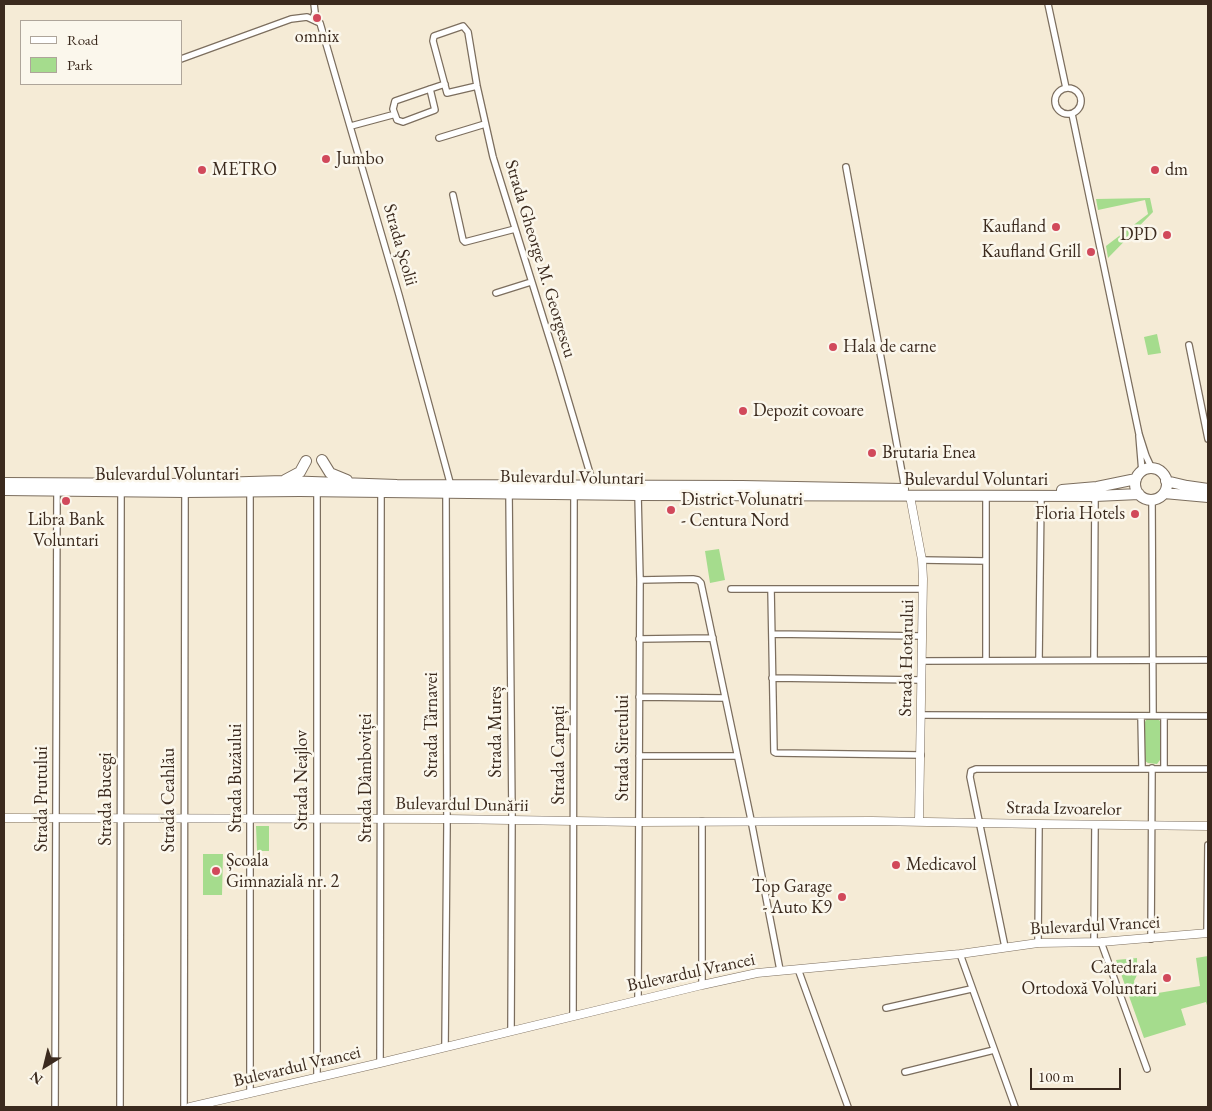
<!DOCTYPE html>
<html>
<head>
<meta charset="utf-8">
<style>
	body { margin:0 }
	#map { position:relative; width:1212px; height:1111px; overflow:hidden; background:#f5ebd6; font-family:"EB Garamond",serif }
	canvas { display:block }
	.frame { position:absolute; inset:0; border:5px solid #3b2a1e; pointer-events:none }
	.legend { position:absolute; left:20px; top:20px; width:162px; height:65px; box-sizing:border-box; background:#fbf7ec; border:1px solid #aea59a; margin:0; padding:6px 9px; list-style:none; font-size:15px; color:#3b2a1e }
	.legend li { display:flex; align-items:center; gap:10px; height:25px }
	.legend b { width:25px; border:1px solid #aea59a }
	.north { position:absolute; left:20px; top:1041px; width:50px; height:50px; -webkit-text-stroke:4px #fbf7ec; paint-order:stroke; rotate:216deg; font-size:14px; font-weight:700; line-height:20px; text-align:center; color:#3b2a1e }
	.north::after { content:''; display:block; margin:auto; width:18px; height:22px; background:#3b2a1e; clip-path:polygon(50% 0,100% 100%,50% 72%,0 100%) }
	.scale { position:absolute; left:1030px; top:1068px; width:91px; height:22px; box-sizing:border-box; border:2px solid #3b2a1e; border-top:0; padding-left:6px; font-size:15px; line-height:18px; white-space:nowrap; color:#3b2a1e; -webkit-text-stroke:4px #fbf7ec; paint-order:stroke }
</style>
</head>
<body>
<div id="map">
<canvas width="1212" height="1111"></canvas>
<div class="frame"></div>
<ul class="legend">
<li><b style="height:6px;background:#fff"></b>Road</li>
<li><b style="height:14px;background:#a5dc8d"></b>Park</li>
</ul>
<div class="north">N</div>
<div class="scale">100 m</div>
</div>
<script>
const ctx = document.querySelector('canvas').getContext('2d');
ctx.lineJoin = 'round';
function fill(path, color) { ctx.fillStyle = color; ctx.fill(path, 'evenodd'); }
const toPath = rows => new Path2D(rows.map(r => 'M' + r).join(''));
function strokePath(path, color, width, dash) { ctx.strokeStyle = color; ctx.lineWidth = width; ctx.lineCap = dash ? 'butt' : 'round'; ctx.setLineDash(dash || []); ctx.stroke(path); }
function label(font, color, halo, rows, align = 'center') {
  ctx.font = font + ' "EB Garamond",serif'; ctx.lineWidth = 5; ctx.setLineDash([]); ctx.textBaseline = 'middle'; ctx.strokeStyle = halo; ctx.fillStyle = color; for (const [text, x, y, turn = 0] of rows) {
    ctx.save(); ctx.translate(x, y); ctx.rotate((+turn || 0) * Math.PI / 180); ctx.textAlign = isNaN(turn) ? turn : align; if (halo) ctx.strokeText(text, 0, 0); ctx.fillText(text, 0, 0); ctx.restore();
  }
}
fill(toPath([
	[1150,198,1153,212,1108,258,1106,246,1148,214,1145,200,1098,210,1096,199],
	[1157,334,1161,353,1148,355,1144,337],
	[719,549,725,580,710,583,705,551],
	[1147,718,1157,718,1160,721,1160,760,1157,764,1148,763,1145,761,1145,722],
	[256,826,269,826,269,851,257,851],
	[203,854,223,854,222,895,203,895],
	[1208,956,1208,1009,1206,1002,1181,1009,1186,1025,1144,1038,1116,960,1137,958,1137,967,1135,967,1137,975,1134,981,1135,987,1140,996,1200,986,1196,958]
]), '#a5dc8d');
const street = toPath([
	[1048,4,1066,88],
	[313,18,315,12,314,4],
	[181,59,291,19,307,17,320,23,399,295,451,486],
	[477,86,447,93,433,41,434,36,463,26,468,32,477,86,493,157,558,366,594,487],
	'1055 101a13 13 0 1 1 26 0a13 13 0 1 1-26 0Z',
	[430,89,435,110,403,122,397,120,393,109,395,101,430,89,445,84],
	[1072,114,1139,434,1146,456,1152,469],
	[351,126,392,115],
	[439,138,485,124],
	[846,167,905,489],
	[453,195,463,240,465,242,515,229],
	[496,293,531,282],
	[1189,345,1208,439],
	[1139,436,1142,472],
	[317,490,317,1078],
	[509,493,512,814,511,1031],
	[1152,500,1153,716],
	[922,560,986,561],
	[640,580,693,579,698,580,701,583,750,815,780,970],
	[731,589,923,589],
	[771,589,774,752,776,753,921,755],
	[772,634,922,636],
	[639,639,713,638],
	[1039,659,1041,496],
	[1094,659,1095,496],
	[986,660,986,496],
	[922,661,1208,660],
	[772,678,921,680],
	[639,697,725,698],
	[921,715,1208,716],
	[1141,716,1142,768],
	[1164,716,1164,768],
	[639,756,737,756],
	[1207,933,1208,845],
	[1151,939,1152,768],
	[1094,942,1095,825],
	[1101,942,1147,1069],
	[1038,943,1039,824],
	[1005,947,970,777,971,771,976,769,1208,769],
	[960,954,1015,1107],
	[798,969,848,1107],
	[702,985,702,821],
	[638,1000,640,580,638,495],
	[886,1008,971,989],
	[573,1016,574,494],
	[445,1047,447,826,446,494],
	[380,1063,381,493],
	[905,1072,994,1050],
	[250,1093,250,492],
	[55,1107,57,490],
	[120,1107,121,491],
	[184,1107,185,492]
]);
const secondary = toPath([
	[910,496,922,560,923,579,919,821],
	[4,818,447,819,638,822,872,821,1039,824,1208,826],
	[190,1107,380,1063,702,985,757,973,960,954,1038,943,1101,942,1208,933]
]);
const highway = toPath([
	[322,460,330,473,347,480],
	'1135 484a16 16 0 1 1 32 0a16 16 0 1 1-32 0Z',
	[285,480,300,472,306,461],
	[1166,481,1187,486,1208,489],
	[4,483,183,484,283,481,397,485,742,486,903,489],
	[4,490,185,492,300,491,638,495,1095,496,1139,494],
	[1062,490,1097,487,1136,479],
	[1164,493,1208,497]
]);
strokePath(street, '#7c6e5e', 8);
strokePath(secondary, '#7c6e5e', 9);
strokePath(highway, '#7c6e5e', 12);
strokePath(street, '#fff', 5.5);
strokePath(secondary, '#fff', 8);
strokePath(highway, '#fff', 10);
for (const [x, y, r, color] of [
	[317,18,5,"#d1495b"],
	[326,159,5,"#d1495b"],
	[202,170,5,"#d1495b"],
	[1155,170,5,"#d1495b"],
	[1056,227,5,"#d1495b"],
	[1167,235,5,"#d1495b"],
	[1091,252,5,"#d1495b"],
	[833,347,5,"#d1495b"],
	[743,411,5,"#d1495b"],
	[872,453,5,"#d1495b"],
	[66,501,5,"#d1495b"],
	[671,510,5,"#d1495b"],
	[1135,514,5,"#d1495b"],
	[896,865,5,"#d1495b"],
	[216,871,5,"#d1495b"],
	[842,897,5,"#d1495b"],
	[1167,978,5,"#d1495b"]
]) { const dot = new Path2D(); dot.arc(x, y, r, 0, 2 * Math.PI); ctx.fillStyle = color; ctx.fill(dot); strokePath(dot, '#fbf7ec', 2); }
label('18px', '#3b2a1e', '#fbf7ec', [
	["omnix",317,37,"center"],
	["Jumbo",336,159],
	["METRO",212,170],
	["dm",1165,170],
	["Kaufland",1046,227,"right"],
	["DPD",1157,235,"right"],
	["Kaufland Grill",1081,252,"right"],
	["Hala de carne",843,347],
	["Depozit covoare",753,411],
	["Brutaria Enea",882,453],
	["District Volunatri",681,500],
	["- Centura Nord",681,521],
	["Floria Hotels",1125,514,"right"],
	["Libra Bank",66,520,"center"],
	["Voluntari",66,541,"center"],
	["Școala",226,861],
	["Gimnazială nr. 2",226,882],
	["Medicavol",906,865],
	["Top Garage",832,887,"right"],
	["- Auto K9",832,908,"right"],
	["Catedrala",1157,968,"right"],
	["Ortodoxă Voluntari",1157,989,"right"]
], 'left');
label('18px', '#3b2a1e', '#fbf7ec', [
	["Strada Școlii",400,245,74],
	["Strada Gheorge M. Georgescu",540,259,73],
	["Bulevardul Voluntari",167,475],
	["Bulevardul Voluntari",572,478,1],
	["Bulevardul Voluntari",976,480],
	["Strada Hotarului",907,658,-89],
	["Strada Târnavei",432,725,-90],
	["Strada Mureș",496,732,-90],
	["Strada Siretului",623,748,-90],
	["Strada Carpați",559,755,-90],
	["Strada Buzăului",236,778,-90],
	["Strada Dâmboviței",366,778,-90],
	["Strada Neajlov",302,780,-90],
	["Strada Prutului",42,799,-90],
	["Strada Bucegi",106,799,-90],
	["Strada Ceahlău",169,800,-90],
	["Bulevardul Dunării",462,805,1],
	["Strada Izvoarelor",1064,809,1],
	["Bulevardul Vrancei",1095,926,-3],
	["Bulevardul Vrancei",691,973,-12],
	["Bulevardul Vrancei",297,1067,-13]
]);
</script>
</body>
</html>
